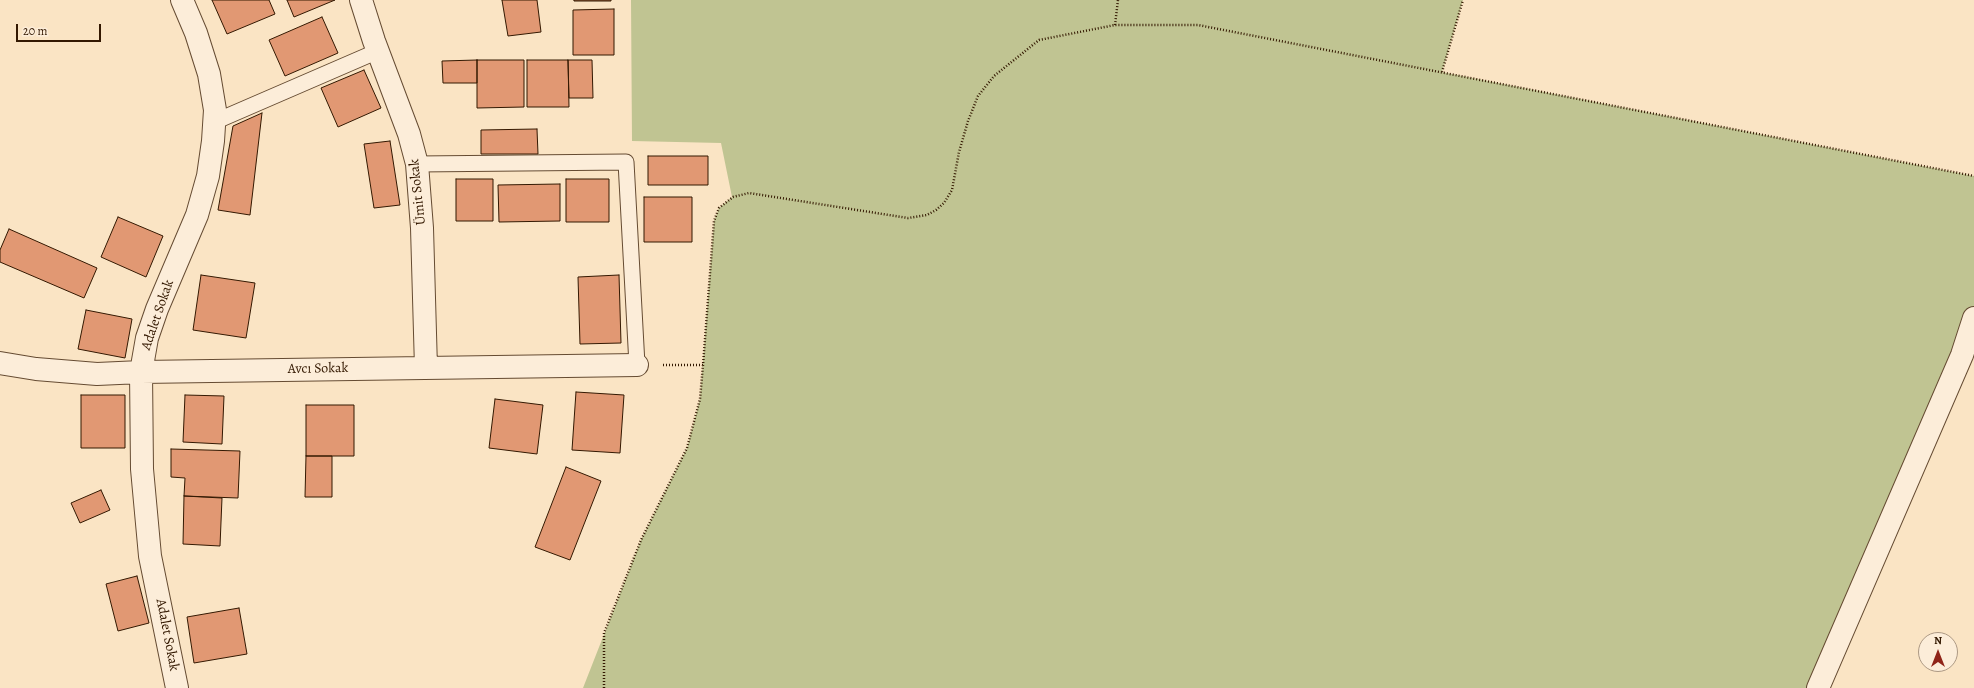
<!DOCTYPE html>
<html>
<head>
<meta charset="utf-8">
<style>
	body { margin:0 }
	#map { position:relative; width:1974px; height:688px; overflow:hidden; background:#fae4c4; font-family:Alegreya,serif }
	canvas { display:block }
	.north { position:absolute; left:1918px; top:632px; width:40px; height:40px; box-sizing:border-box; background:#fcedd9; border:1px solid #ac9883; border-radius:50%; rotate:0deg; font-size:11px; font-weight:700; line-height:16px; text-align:center; color:#331801 }
	.north::after { content:''; display:block; margin:auto; width:14px; height:18px; background:#8f2418; clip-path:polygon(50% 0,100% 100%,50% 72%,0 100%) }
	.scale { position:absolute; left:16px; top:24px; width:85px; height:18px; box-sizing:border-box; border:2px solid #331801; border-top:0; padding-left:5px; font-size:12px; line-height:14px; white-space:nowrap; color:#331801; -webkit-text-stroke:3px #fcedd9; paint-order:stroke }
</style>
</head>
<body>
<div id="map">
<canvas width="1974" height="688"></canvas>
<div class="north">N</div>
<div class="scale">20 m</div>
</div>
<script>
const ctx = document.querySelector('canvas').getContext('2d');
ctx.lineJoin = 'round';
function fill(path, color) { ctx.fillStyle = color; ctx.fill(path, 'evenodd'); }
const toPath = rows => new Path2D(rows.map(r => 'M' + r).join(''));
function strokePath(path, color, width, dash) { ctx.strokeStyle = color; ctx.lineWidth = width; ctx.lineCap = dash ? 'butt' : 'round'; ctx.setLineDash(dash || []); ctx.stroke(path); }
function label(font, color, halo, rows, align = 'center') {
  ctx.font = font + ' Alegreya,serif'; ctx.lineWidth = 3; ctx.setLineDash([]); ctx.textBaseline = 'middle'; ctx.strokeStyle = halo; ctx.fillStyle = color; for (const [text, x, y, turn = 0] of rows) {
    ctx.save(); ctx.translate(x, y); ctx.rotate((+turn || 0) * Math.PI / 180); ctx.textAlign = isNaN(turn) ? turn : align; if (halo) ctx.strokeText(text, 0, 0); ctx.fillText(text, 0, 0); ctx.restore();
  }
}
fill(toPath([
	[631,0,1463,0,1442,72,1974,176,1974,318,1818,688,583,688,641,540,687,448,700,399,714,221,719,208,732,197,721,143,632,141]
]), '#c0c492');
const building = toPath([
	[212,0,269,0,275,14,227,34,212,0],
	[287,0,335,0,294,17,287,0],
	[502,0,537,0,541,32,508,36,502,0],
	[574,0,611,0,611,1,574,1,574,0],
	[614,9,614,55,573,55,573,10,614,9],
	[322,17,338,53,285,76,269,40,322,17],
	[477,60,477,83,443,83,442,61,477,60],
	[477,60,524,60,524,107,477,108,477,60],
	[527,60,568,60,569,107,527,107,527,60],
	[568,60,592,60,593,98,569,98,568,60],
	[364,70,381,108,338,127,321,88,364,70],
	[262,113,250,215,218,210,233,126,262,113],
	[537,129,538,154,481,154,481,130,537,129],
	[390,141,400,205,374,208,364,144,390,141],
	[648,156,708,156,708,185,648,185,648,156],
	[456,179,493,179,493,221,456,221,456,179],
	[566,179,609,179,609,222,566,222,566,179],
	[560,184,560,221,499,222,498,185,560,184],
	[644,197,692,197,692,242,644,242,644,197],
	[118,217,163,236,146,277,101,257,118,217],
	[9,229,97,268,84,298,0,262,0,250,9,229],
	[201,275,255,283,246,338,193,330,201,275],
	[619,275,621,343,580,344,578,277,619,275],
	[86,310,132,319,125,358,78,349,86,310],
	[576,392,624,395,620,453,572,450,576,392],
	[81,395,125,395,125,448,81,448,81,395],
	[185,395,224,396,222,444,183,442,185,395],
	[495,399,543,405,537,454,489,448,495,399],
	[306,405,354,405,354,456,306,456,306,405],
	[171,449,240,451,238,498,184,496,185,478,171,477,171,449],
	[306,456,332,456,332,497,305,497,306,456],
	[566,467,601,481,570,560,535,547,566,467],
	[101,490,110,510,80,523,71,503,101,490],
	[184,496,222,498,220,546,183,544,184,496],
	[137,576,149,623,118,631,106,584,137,576],
	[239,608,247,654,194,663,187,617,239,608]
]);
fill(building, '#e19873');
strokePath(building, '#331801', 1);
const lane = toPath([
	[214,122,378,51],
	[417,164,626,162,637,365]
]);
const street = toPath([
	[361,0,374,41,409,134,417,164,422,228,426,368],
	[0,363,36,369,97,374,141,372,637,365],
	[177,688,150,556,142,469,141,372,147,338,157,309,197,215,208,176,213,141,215,110,209,74,196,33,182,0],
	[1818,688,1962,355,1974,318]
]);
strokePath(lane, '#654b32', 17);
strokePath(street, '#654b32', 24);
strokePath(toPath([
	[1115,25,1118,0],
	[1442,72,1463,0],
	[663,365,703,365,714,221,719,208,733,197,749,193,908,218,927,215,936,210,944,203,952,190,959,152,968,121,978,96,994,76,1039,40,1115,25,1198,25,1974,176],
	[604,688,604,633,641,540,687,448,700,399,703,365]
]), '#331801', 2.5, [1, 2]);
strokePath(lane, '#fcedd9', 15);
strokePath(street, '#fcedd9', 22);
label('14px', '#331801', '#fcedd9', [
	["Ümit Sokak",418,192,-96],
	["Adalet Sokak",158,315,-71],
	["Avcı Sokak",318,369,-1],
	["Adalet Sokak",167,635,79]
]);
</script>
</body>
</html>
